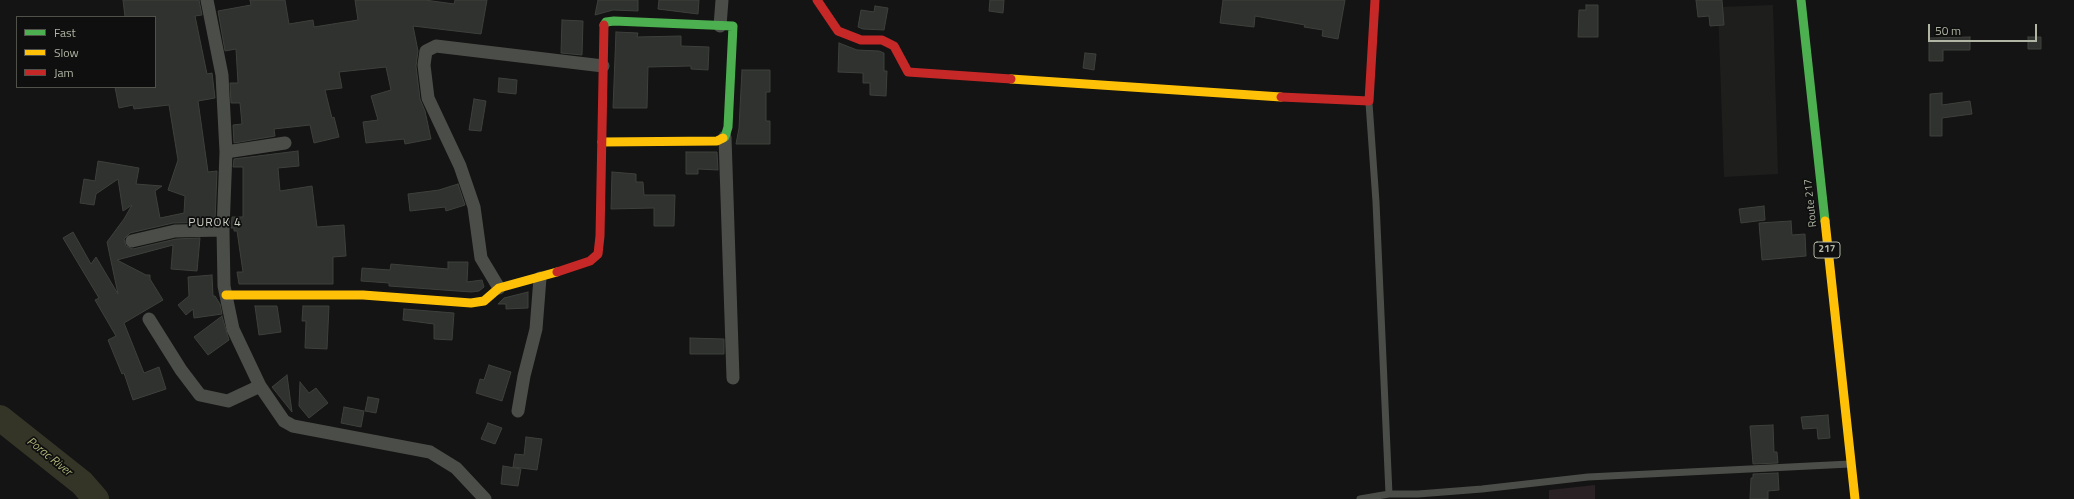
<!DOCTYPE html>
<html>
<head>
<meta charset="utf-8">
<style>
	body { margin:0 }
	#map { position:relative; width:2074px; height:499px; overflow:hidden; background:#131413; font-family:"Titillium Web",sans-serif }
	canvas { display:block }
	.legend { position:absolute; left:16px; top:16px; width:140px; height:72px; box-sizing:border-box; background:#0e0f0e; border:1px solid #4f514a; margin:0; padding:5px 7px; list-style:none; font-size:12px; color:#b0b5a4 }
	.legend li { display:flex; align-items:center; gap:8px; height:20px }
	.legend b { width:20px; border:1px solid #4f514a }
	.scale { position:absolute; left:1928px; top:24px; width:109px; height:18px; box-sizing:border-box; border:2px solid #b0b5a4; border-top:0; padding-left:5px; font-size:12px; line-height:14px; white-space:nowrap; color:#b0b5a4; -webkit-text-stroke:3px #0e0f0e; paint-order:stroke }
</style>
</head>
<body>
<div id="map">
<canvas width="2074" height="499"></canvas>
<ul class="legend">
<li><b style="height:5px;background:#4caf50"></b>Fast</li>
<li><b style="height:5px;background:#ffc107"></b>Slow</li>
<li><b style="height:5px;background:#c62828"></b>Jam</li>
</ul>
<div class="scale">50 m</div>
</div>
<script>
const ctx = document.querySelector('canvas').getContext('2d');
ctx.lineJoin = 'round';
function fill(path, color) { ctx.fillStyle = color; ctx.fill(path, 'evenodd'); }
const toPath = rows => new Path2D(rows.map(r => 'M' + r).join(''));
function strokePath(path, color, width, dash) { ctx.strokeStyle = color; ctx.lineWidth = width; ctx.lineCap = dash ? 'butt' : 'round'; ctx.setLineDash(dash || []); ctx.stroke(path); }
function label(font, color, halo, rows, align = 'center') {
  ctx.font = font + ' "Titillium Web",sans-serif'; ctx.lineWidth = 3.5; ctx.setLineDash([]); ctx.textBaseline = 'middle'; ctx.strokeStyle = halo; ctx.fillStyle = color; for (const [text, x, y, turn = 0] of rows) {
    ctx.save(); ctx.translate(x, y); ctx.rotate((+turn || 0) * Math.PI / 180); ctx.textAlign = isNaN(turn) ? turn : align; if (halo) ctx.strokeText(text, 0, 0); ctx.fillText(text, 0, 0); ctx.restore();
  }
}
fill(toPath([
	[1773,5,1778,174,1724,177,1718,7]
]), '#1e1f1d');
fill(toPath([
	[1595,485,1595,499,1549,499,1549,490]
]), '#292123');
strokePath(toPath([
	[0,418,82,483,96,499]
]), '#353527', 26);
const building = toPath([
	[123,0,199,0,202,15,195,16,207,74,212,73,215,98,198,101,208,172,217,171,215,222,173,223,130,233,124,239,126,246,133,249,176,239,200,238,197,271,171,269,173,245,117,260,146,275,150,275,150,279,163,300,124,323,144,373,159,367,166,389,133,400,124,373,122,374,108,340,116,336,95,300,99,298,63,238,73,232,91,264,96,257,118,294,107,242,124,219,132,205,123,211,118,179,96,194,94,205,80,203,84,179,95,181,98,161,139,168,136,184,162,186,155,191,160,218,184,213,185,196,168,190,178,160,169,105,134,109,133,105,119,108,115,87,155,87,155,17,125,17,123,0],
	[250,0,285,0,289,24,313,20,314,27,358,20,355,0,425,0,454,4,455,0,487,0,481,34,413,26,418,51,416,66,420,99,425,111,431,139,405,144,404,139,366,143,363,122,378,120,371,96,391,90,386,67,339,72,342,88,325,90,332,118,334,117,339,137,314,143,310,125,274,129,275,136,234,143,233,125,242,124,240,103,231,103,230,83,238,83,236,49,225,51,218,11,251,5,250,0],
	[598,0,638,0,638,11,613,10,595,15,598,0],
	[659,0,699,0,698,14,658,9,659,0],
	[990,0,1004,0,1003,13,989,11,990,0],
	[1223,0,1345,0,1338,39,1322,36,1323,30,1304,27,1305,25,1255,16,1254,27,1220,23,1223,0],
	[1696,0,1722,0,1724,25,1710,26,1709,16,1698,17,1696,0],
	[1586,5,1598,5,1598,37,1578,37,1579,10,1586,10,1586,5],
	[875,6,888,8,884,30,863,29,858,27,861,10,874,12,875,6],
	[562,20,583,21,582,55,561,53,562,20],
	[616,32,638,33,637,37,681,36,681,46,709,47,708,70,691,69,691,66,648,67,647,108,613,108,616,32],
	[1970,37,1970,50,1943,50,1943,61,1929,61,1929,38,1970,37],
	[2028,37,2041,37,2041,49,2028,49,2028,37],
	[839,43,857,50,879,51,884,53,884,71,887,71,886,96,870,95,870,83,863,83,863,73,838,72,839,43],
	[1085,53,1096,54,1094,70,1083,68,1085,53],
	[742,70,770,70,770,92,766,92,766,121,770,121,770,144,736,144,739,128,742,70],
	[499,78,517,80,516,94,498,92,499,78],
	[1942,93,1942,105,1970,101,1972,114,1942,118,1942,136,1930,136,1930,94,1942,93],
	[474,99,486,101,481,131,469,130,474,99],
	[298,151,299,166,278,168,280,191,312,186,317,227,344,225,346,256,333,257,333,284,239,284,237,272,243,272,237,231,234,231,234,228,231,228,232,217,243,217,243,167,233,167,234,159,298,151],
	[686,152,717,152,718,170,698,169,698,174,686,174,686,152],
	[612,172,636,174,636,182,643,182,644,195,675,195,674,226,654,226,654,208,611,209,612,172],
	[458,184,465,205,446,211,445,207,410,211,408,194,439,190,458,184],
	[1764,206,1765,220,1741,223,1739,209,1764,206],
	[1791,221,1792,235,1805,234,1806,256,1762,260,1759,223,1791,221],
	[448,262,468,262,467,282,482,280,484,287,479,291,471,292,389,286,389,283,361,281,362,268,390,270,391,264,448,269,448,262],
	[212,275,213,296,215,296,220,304,222,314,194,318,193,309,186,315,178,305,189,296,188,277,212,275],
	[528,292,528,308,506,309,506,304,498,304,504,298,528,292],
	[255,306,277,306,281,332,259,335,255,306],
	[303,306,329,306,327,349,305,348,306,321,302,321,303,306],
	[404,309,454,313,452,340,434,339,434,324,403,320,404,309],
	[222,316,229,340,208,355,194,337,222,316],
	[690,338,724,339,724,354,690,354,690,338],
	[489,365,511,372,502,401,476,393,480,379,484,380,489,365],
	[287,375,292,412,272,387,287,375],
	[300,382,309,393,316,388,328,403,309,418,299,406,300,382],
	[368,397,379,399,376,413,365,411,368,397],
	[344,407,364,411,361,427,341,423,344,407],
	[1828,415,1830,438,1818,439,1817,428,1803,429,1801,417,1828,415],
	[488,423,502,428,495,444,481,439,488,423],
	[1773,425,1774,452,1777,452,1778,463,1753,464,1750,426,1773,425],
	[526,437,542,439,537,470,513,467,515,454,524,455,526,437],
	[503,466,521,469,518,486,501,484,503,466],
	[1778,473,1779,490,1768,491,1768,499,1750,499,1751,478,1753,478,1753,474,1778,473]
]);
fill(building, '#30322f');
strokePath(building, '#3e403c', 1);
strokePath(toPath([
	[1369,103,1376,202,1389,494],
	[1360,499,1389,494,1418,494,1482,489,1588,477,1850,464]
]), '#4b4d48', 7);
strokePath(toPath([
	[207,0,222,75,226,152,223,230,224,286,233,329,260,386,284,421,293,426,430,452,456,468,485,499],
	[720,26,722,0],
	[725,137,733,378],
	[226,152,285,143],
	[132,241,175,231,223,230],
	[499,288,481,258,474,207,460,166,428,98,424,65,426,51,436,46,603,66],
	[149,319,181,370,200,395,228,401,260,386],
	[518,411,524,376,536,329,540,278]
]), '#4b4d48', 13);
strokePath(toPath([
	[1801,0,1825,221],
	[604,25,606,22,614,21,733,26,728,127,725,137,723,138]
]), '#4caf50', 9);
strokePath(toPath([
	[1011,79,1281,97],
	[602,142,717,141,723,138],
	[1825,221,1855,499],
	[226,295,363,295,471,303,484,301,499,288,557,272]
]), '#ffc107', 9);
strokePath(toPath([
	[817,0,838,31,861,40,882,40,894,46,908,72,1011,79],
	[1281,97,1369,101,1375,0],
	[557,272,590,261,598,254,600,236,604,25]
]), '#c62828', 9);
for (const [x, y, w] of [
	[1827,250,26]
]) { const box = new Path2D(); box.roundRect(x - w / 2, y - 8, w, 16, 3); ctx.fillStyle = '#0e0f0e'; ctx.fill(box); strokePath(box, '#b0b5a4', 1); }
label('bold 10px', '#b0b5a4', null, [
	["217",1827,250]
]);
label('11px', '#b0b5a4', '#0e0f0e', [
	["Route 217",1811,203,-96]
]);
ctx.letterSpacing = '1px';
label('12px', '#cdd1c5', '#0e0f0e', [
	["PUROK 4",215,223]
]);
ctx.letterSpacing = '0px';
label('italic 12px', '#aeb279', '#0e0f0e', [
	["Porac River",49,457,39]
]);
</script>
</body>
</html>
